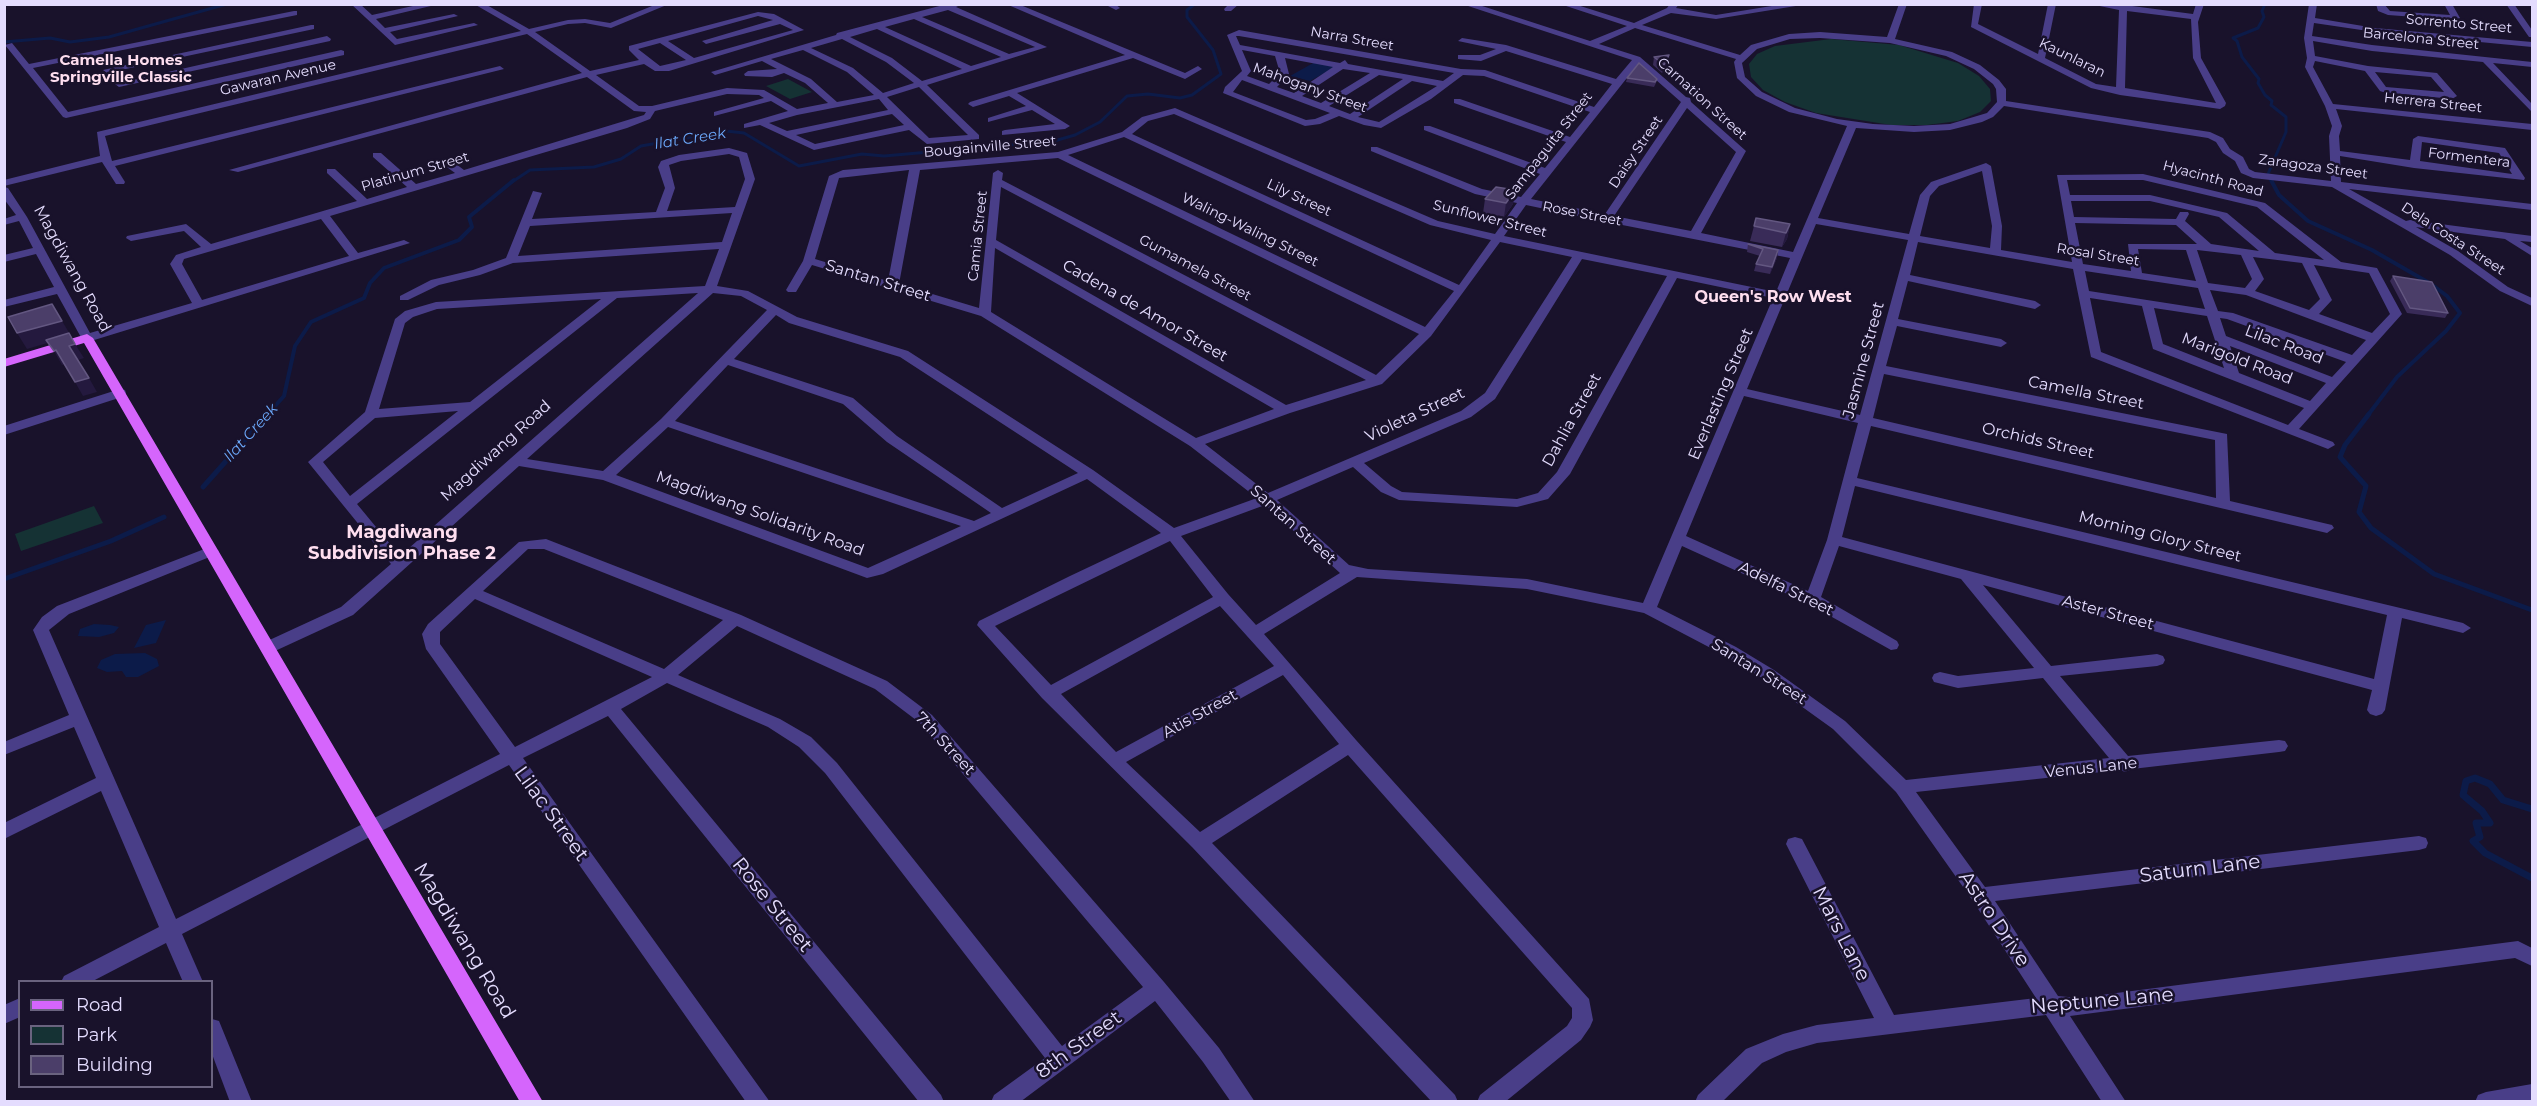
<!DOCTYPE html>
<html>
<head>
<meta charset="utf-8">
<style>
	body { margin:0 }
	#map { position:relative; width:2537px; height:1106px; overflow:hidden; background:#19122b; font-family:Montserrat,sans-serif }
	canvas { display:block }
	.frame { position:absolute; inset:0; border:6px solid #e4dcfe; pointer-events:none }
	.legend { position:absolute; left:18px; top:980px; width:195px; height:108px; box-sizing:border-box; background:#19122b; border:2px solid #6a637f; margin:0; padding:8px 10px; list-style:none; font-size:18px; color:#e4dcfe }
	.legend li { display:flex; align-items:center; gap:12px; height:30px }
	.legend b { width:30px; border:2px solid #6a637f }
</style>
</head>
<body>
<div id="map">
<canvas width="2537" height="1106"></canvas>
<div class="frame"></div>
<ul class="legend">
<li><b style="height:8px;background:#d565fc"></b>Road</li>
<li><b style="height:16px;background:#153234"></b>Park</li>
<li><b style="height:16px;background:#4b3e69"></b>Building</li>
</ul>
</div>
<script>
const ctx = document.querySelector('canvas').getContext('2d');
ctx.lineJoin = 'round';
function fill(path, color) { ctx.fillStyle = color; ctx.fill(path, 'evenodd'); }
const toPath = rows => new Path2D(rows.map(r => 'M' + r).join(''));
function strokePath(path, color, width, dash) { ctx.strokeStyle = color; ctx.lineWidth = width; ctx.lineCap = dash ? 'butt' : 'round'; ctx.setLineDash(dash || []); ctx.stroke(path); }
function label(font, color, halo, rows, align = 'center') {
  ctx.font = font + ' Montserrat,sans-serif'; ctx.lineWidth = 5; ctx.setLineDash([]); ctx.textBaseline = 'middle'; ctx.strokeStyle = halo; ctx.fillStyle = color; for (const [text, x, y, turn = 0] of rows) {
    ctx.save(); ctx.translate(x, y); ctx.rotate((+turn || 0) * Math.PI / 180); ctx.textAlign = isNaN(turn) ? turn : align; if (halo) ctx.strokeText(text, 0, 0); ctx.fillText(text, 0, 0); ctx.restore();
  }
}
fill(toPath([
	[1831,39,1899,45,1958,63,1979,76,1990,89,1991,101,1980,112,1958,121,1927,125,1891,125,1816,113,1785,102,1763,90,1751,77,1749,64,1757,54,1775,46],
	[788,79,812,92,790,99,766,86],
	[94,506,103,523,21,551,15,534]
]), '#153234');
fill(toPath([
	[1315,62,1335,67,1310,81,1290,76],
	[166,620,156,643,134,648,146,625],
	[94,624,110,625,119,627,114,633,99,637,78,636,80,629],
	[145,653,157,659,159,666,138,677,126,677,122,671,107,672,97,668,101,660,115,654]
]), '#0c1b49');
strokePath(toPath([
	[2265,4,2262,11,2264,17,2258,28,2233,38,2237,41,2242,57,2259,79,2258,83,2265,95,2272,101,2271,105,2286,117,2286,132,2268,174,2272,182],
	[4,42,50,38,70,42,109,37,227,4],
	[512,182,530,170,594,167,621,159,641,146,726,131,744,133,799,166,862,154,884,156,1054,141,1075,135,1100,122,1127,96,1148,94,1180,98,1192,95,1221,74,1213,50,1187,17,1187,10,1195,4]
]), '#0c1b49', 3);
strokePath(toPath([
	[2271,180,2279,195,2308,221,2372,250,2431,284,2447,296,2460,313,2446,331,2397,377,2368,415],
	[267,415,284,396,295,346,311,322,364,298,370,283,384,268,459,240,472,227,469,217,514,180]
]), '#0c1b49', 4);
strokePath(toPath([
	[2369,414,2345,445,2340,457,2366,486,2359,512,2371,528,2434,574,2532,610],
	[203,487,268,414],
	[4,579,111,541,164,517]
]), '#0c1b49', 5);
strokePath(toPath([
	[2532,809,2503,800,2490,784,2475,778,2466,781,2463,795,2482,811,2490,823,2476,823,2480,837,2473,841,2485,853,2532,878]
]), '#0c1b49', 7);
fill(toPath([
	[200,4,209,4,205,6,200,4],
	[351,4,360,4,372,15,422,4,435,5,376,19,385,28,454,14,458,16,390,32,397,39,474,23,478,25,395,45,351,4],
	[474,4,485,4,529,29,568,20,585,19,610,23,657,4,669,4,611,28,585,23,568,24,535,32,590,71,639,60,629,50,629,46,758,12,774,14,804,30,669,71,655,71,644,64,596,75,639,106,652,106,727,88,764,90,797,109,828,103,805,83,784,73,772,77,745,76,744,74,748,71,777,69,762,61,715,75,711,72,836,35,837,33,947,4,962,4,956,7,1047,47,927,85,979,135,979,139,927,144,909,130,814,150,760,125,744,128,744,124,788,111,771,101,714,116,714,112,764,98,759,95,727,94,655,111,650,119,627,128,330,216,358,253,404,240,410,243,91,341,83,341,57,294,4,307,4,300,54,287,36,254,4,262,4,255,33,248,19,221,4,225,4,219,16,215,4,199,4,187,8,188,27,217,90,333,192,303,170,264,176,255,201,247,184,231,131,241,126,238,127,236,186,224,211,244,357,201,327,173,327,169,335,169,367,199,407,187,373,157,373,153,381,153,416,184,455,173,444,165,444,161,452,161,464,170,644,115,646,112,634,111,587,77,238,172,229,170,582,73,527,34,105,136,112,161,500,66,504,69,115,166,125,182,124,184,116,184,102,162,4,186,4,180,100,156,97,132,521,31,474,4],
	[948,10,1035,47,1009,54,922,17,948,10],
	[758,16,773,20,702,41,706,44,780,24,793,30,694,58,668,41,758,16],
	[914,19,1001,57,971,66,885,27,914,19],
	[877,29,962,69,922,81,892,58,850,37,877,29],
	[842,39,886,62,914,83,883,93,853,68,811,48,842,39],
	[660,43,686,60,660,66,638,49,660,43],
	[803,50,847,72,874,95,837,102,811,79,771,59,803,50],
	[919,87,968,135,929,138,887,97,919,87],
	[879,99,888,110,787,131,769,123,797,115,879,99],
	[892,114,904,125,815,144,796,135,892,114],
	[321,219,349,256,202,300,182,264,184,259,321,219],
	[1006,4,1018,4,1185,73,1198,66,1202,69,1185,79,1133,58,1017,93,1070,126,1065,129,1002,135,1002,131,1005,130,1055,124,1032,110,988,122,988,118,1026,106,1009,96,973,107,968,104,970,102,1125,55,1006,4],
	[1104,4,1115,4,1120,8,1116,10,1104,4],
	[1229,4,1239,4,1231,11,1225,11,1224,9,1229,4],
	[1462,4,1476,4,1590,41,1627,26,1560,4,1574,4,1634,23,1667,8,1670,4,1679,4,1676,8,1716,15,1784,4,1808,4,1716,19,1671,13,1642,25,1740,55,1751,45,1789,34,1820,32,1887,37,1899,4,1907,4,1895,39,1952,52,1980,65,1999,80,2006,89,2006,101,2210,132,2223,138,2230,149,2243,157,2249,169,2255,172,2331,181,2329,136,2332,126,2325,106,2305,67,2307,58,2304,38,2309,4,2317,4,2315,18,2375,28,2532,42,2532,47,2375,32,2314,23,2312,36,2372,45,2532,62,2532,67,2493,63,2532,104,2532,112,2483,62,2372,51,2313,41,2315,56,2368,66,2437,73,2457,96,2452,99,2383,92,2380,91,2365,71,2315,61,2313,67,2333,104,2532,124,2532,130,2336,109,2342,126,2339,136,2340,151,2410,160,2413,139,2418,136,2505,148,2525,178,2524,180,2414,168,2340,156,2341,182,2532,204,2532,210,2349,189,2406,221,2410,220,2532,236,2532,242,2520,241,2532,248,2532,256,2505,239,2416,227,2458,251,2508,287,2532,298,2532,306,2500,291,2450,255,2332,187,2253,178,2241,173,2235,161,2223,153,2216,142,2208,138,2004,106,1993,117,1982,122,1950,130,1914,132,1856,128,1818,218,1909,234,1920,195,1931,182,1986,163,1991,166,2002,226,2001,250,2072,262,2057,175,2143,174,2265,203,2341,262,2377,268,2402,314,2299,429,2333,442,2335,445,2328,449,2091,357,2073,269,1918,242,1910,275,2035,301,2041,305,2035,309,1908,281,1898,319,2001,339,2007,343,2001,347,1897,326,1886,366,2227,434,2230,501,2332,525,2334,528,2327,533,1871,426,1857,478,2463,623,2471,628,2463,633,2402,618,2385,710,2382,714,2376,716,2370,714,2367,710,2372,690,1983,585,2051,666,2157,654,2163,656,2165,660,2163,664,2157,666,2060,676,2128,756,2279,740,2285,741,2288,746,2285,751,2279,752,2132,769,2125,772,2120,770,1916,792,1985,887,2419,836,2426,838,2428,843,2426,848,2419,850,1995,901,2058,996,2078,998,2518,941,2532,948,2532,966,2515,958,2070,1016,2126,1102,2102,1102,2046,1015,1817,1043,1786,1052,1762,1063,1722,1102,1695,1102,1698,1095,1746,1049,1783,1034,1817,1025,1874,1018,1786,844,1788,839,1795,837,1802,839,1894,1015,2036,998,1973,901,1896,792,1833,729,1762,678,1724,655,1644,613,1527,589,1357,577,1264,634,1356,740,1589,999,1593,1020,1590,1027,1581,1040,1505,1102,1477,1102,1480,1095,1567,1026,1572,1018,1572,1008,1348,755,1212,843,1455,1095,1458,1102,1432,1102,1192,847,1042,698,977,625,979,621,1070,576,1161,533,1087,479,883,574,867,578,603,480,519,466,353,615,275,651,263,651,261,647,263,643,341,607,391,564,308,462,365,412,395,319,405,311,436,302,705,286,719,249,513,263,480,275,439,285,408,300,400,300,400,296,431,280,473,270,506,258,533,191,542,193,532,219,656,212,665,188,658,167,661,161,679,155,729,148,747,153,755,179,717,286,748,291,797,317,908,351,1093,470,1174,528,1257,498,1190,446,981,316,812,265,796,292,788,292,786,290,803,261,829,176,843,170,1058,152,1122,132,1142,117,1175,108,1438,221,1495,234,1517,203,1475,194,1371,151,1371,147,1377,147,1482,189,1521,197,1540,174,1424,130,1424,126,1430,126,1545,168,1566,142,1454,103,1454,99,1460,99,1570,137,1590,112,1484,76,1463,75,1431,99,1381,128,1364,125,1339,116,1320,124,1305,126,1223,93,1225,87,1242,71,1227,35,1239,30,1461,69,1485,70,1594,107,1612,84,1506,51,1481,61,1458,59,1458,55,1480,55,1496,49,1458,41,1462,38,1506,45,1616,79,1632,60,1462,4],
	[1635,28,1736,59,1734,62,1737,78,1756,96,1789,112,1847,126,1793,252,1701,233,1746,151,1691,102,1690,98,1686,97,1640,57,1599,44,1635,28],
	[1236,36,1239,36,1454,73,1443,81,1348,64,1345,60,1340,63,1240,45,1236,36],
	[1820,38,1890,43,1946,56,1974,69,1993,84,1996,89,1997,102,1987,113,1950,124,1914,126,1873,124,1837,119,1795,108,1762,92,1745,77,1742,63,1757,49,1790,39,1820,38],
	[1242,50,1275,56,1280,73,1269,84,1247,76,1251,71,1242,50],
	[1285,58,1333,67,1294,93,1277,87,1289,74,1285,58],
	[1638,64,1681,102,1605,214,1531,199,1638,64],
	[1343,69,1370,73,1321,103,1302,96,1343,69],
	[2375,72,2431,77,2444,92,2386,87,2375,72],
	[1379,75,1403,79,1350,114,1329,106,1379,75],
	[1242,80,1330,113,1315,119,1306,120,1233,92,1242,80],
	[1412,81,1437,86,1379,122,1358,117,1412,81],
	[1687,108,1736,152,1691,231,1614,216,1687,108],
	[1174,114,1430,225,1491,240,1459,285,1132,134,1148,121,1174,114],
	[1124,137,1454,291,1425,327,1068,155,1124,137],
	[2422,142,2499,153,2512,174,2420,161,2422,142],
	[729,154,739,157,745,179,735,207,667,211,675,188,669,165,681,161,729,154],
	[1058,158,1419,334,1376,375,1002,180,1003,173,998,170,993,173,979,308,899,284,920,170,1058,158],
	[909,170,888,281,815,259,839,178,909,170],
	[1982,171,1992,226,1990,248,1920,236,1930,196,1939,186,1982,171],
	[2067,180,2143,180,2257,207,2324,260,2275,253,2227,213,2150,195,2070,195,2067,180],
	[1001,187,1366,380,1286,405,996,240,1001,187],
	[2071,201,2150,201,2219,217,2259,251,2211,244,2185,221,2189,214,2188,212,2180,212,2176,219,2074,217,2071,201],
	[1526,205,1607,222,1790,258,1776,292,1504,236,1526,205],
	[732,213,722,242,518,256,530,226,732,213],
	[2075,223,2176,225,2197,244,2128,244,2131,271,2083,264,2075,223],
	[1816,224,1908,240,1860,415,1747,389,1816,224],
	[1500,242,1572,257,1485,393,1461,411,1268,493,1205,444,1290,413,1382,384,1431,336,1500,242],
	[995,248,1274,409,1196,438,991,312,995,248],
	[2138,249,2186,250,2196,281,2142,273,2138,249],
	[2197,250,2241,255,2252,279,2245,288,2208,283,2197,250],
	[2253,257,2302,263,2320,299,2309,310,2255,291,2264,279,2253,257],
	[1582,259,1667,276,1557,472,1538,493,1517,499,1402,492,1391,486,1364,463,1471,417,1495,399,1582,259],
	[2314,265,2369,273,2390,314,2372,333,2319,314,2332,300,2314,265],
	[2085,271,2198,288,2205,309,2089,291,2085,271],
	[1677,278,1773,298,1643,603,1527,579,1368,569,1349,565,1277,500,1353,467,1381,492,1399,500,1517,507,1548,499,1570,474,1677,278],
	[2210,290,2246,295,2366,340,2352,355,2233,313,2218,311,2210,290],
	[698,293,400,556,357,504,617,298,698,293],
	[713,293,741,296,767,310,661,419,603,471,527,459,713,293],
	[2090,298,2142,306,2153,349,2304,408,2288,425,2101,352,2090,298],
	[601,299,470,402,379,409,405,323,413,317,437,309,601,299],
	[2154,308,2207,316,2224,368,2163,344,2154,308],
	[776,315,789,323,900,357,1078,473,1002,508,897,436,853,398,734,359,776,315],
	[2220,318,2227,319,2346,362,2332,377,2226,336,2220,318],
	[2230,346,2326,383,2310,401,2239,373,2230,346],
	[728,365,843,404,887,442,991,513,974,521,675,421,728,365],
	[1884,374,2215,440,2216,498,1873,418,1884,374],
	[1744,396,1858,423,1827,540,1808,591,1686,536,1744,396],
	[458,411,350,496,323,462,375,418,458,411],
	[668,427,961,526,868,568,616,475,668,427],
	[1855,486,2387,615,2374,679,1842,537,1855,486],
	[1265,505,1340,573,1256,625,1228,594,1181,536,1265,505],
	[1170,541,1213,597,1051,685,995,626,1170,541],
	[1682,546,1807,603,1891,650,1897,649,1899,645,1897,641,1821,597,1839,546,1961,579,2034,668,1958,676,1940,672,1934,674,1932,678,1934,682,1958,688,2043,678,2109,758,1906,780,1845,721,1774,670,1736,647,1657,607,1682,546],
	[1220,606,1274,666,1116,752,1061,694,1220,606],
	[1283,675,1339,744,1200,832,1126,762,1283,675],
	[1974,4,1982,4,1978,24,2038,54,2048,4,2056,4,2045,58,2096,84,2116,87,2119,10,2090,4,2117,4,2193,14,2196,4,2204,4,2198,22,2201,58,2226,103,2225,106,2220,109,2120,95,2091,88,1971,27,1974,4],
	[2127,11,2191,19,2193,58,2216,103,2125,88,2127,11],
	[2376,4,2384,4,2390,11,2450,15,2444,4,2452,4,2460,18,2456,20,2388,15,2378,11,2376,4],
	[2506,4,2514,4,2532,30,2532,37,2529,37,2506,4],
	[294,11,297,11,297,15,33,68,68,112,341,50,344,51,344,55,66,118,63,117,5,45,12,43,29,64,294,11],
	[311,25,314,25,314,29,107,73,103,70,311,25],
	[327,36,331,39,330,41,119,87,115,84,327,36],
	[120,389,125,390,126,393,125,396,4,435,4,426,120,389],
	[546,539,741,615,887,681,932,715,1164,982,1219,1048,1255,1102,1231,1102,1203,1062,1155,1001,1020,1102,991,1102,994,1095,1045,1058,825,773,799,747,768,727,667,683,621,709,941,1095,944,1102,919,1102,608,716,523,758,770,1102,746,1102,509,765,182,934,203,982,183,982,166,943,91,982,61,982,64,976,159,927,101,791,4,839,4,823,96,778,74,727,4,755,4,742,69,715,33,630,42,617,57,606,207,548,212,546,219,551,217,554,69,614,49,630,176,919,500,754,426,649,422,634,428,624,519,542,546,539],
	[528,549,544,549,723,620,664,669,483,591,528,549],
	[475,599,652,677,515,747,440,644,440,632,475,599],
	[737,626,875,689,920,723,1143,987,1062,1046,837,763,811,737,780,719,678,675,737,626],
	[20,998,20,1017,4,1024,4,1005,20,998],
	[212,1019,219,1021,252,1102,230,1102,212,1054,212,1019],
	[2532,1084,2532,1102,2475,1102,2478,1095,2486,1092,2532,1084]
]), '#493e88');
fill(toPath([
	[87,334,93,338,543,1102,520,1102,84,343,4,367,4,359,87,334]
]), '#d565fc');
fill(toPath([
	[1669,55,1668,64,1662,73,1653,65,1654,57],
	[1627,78,1657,79,1656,83,1654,87,1626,82],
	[1515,190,1513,204,1504,217,1483,213,1485,199],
	[1790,224,1787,239,1782,247,1750,241,1754,226],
	[1748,244,1778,250,1777,258,1770,274,1754,271,1756,264,1760,256,1747,252],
	[2393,276,2448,313,2445,318,2407,313,2390,281]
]), '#392b58');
fill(toPath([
	[1669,55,1668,64,1662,73,1664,65],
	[1515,190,1513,204,1504,217,1506,203],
	[1790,224,1787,239,1782,247,1786,233],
	[1778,250,1777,258,1770,274,1772,267],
	[52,304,71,336,27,349,17,333],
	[75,344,84,358,78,360,69,346],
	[56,350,65,364,62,365,54,351],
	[89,378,97,392,83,396,75,382]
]), '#24193e');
const building = toPath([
	[1669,55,1664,65,1654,57,1669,55],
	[1639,63,1657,79,1655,82,1627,78,1639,63],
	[1496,187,1515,190,1506,203,1485,199,1496,187],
	[1756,218,1790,224,1786,233,1754,226,1756,218],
	[1748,244,1778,250,1772,267,1756,264,1763,249,1748,244],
	[2393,276,2432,282,2448,313,2410,308,2393,276],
	[52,304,62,321,17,333,8,317,52,304],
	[69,333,75,344,69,346,89,378,75,382,56,350,54,351,46,340,69,333]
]);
fill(building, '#4b3e69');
strokePath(building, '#635781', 1.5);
label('14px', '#e4dcfe', '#19122b', [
	["Sorrento Street",2459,24,5],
	["Narra Street",1352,39,10],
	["Barcelona Street",2421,39,6],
	["Kaunlaran",2072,58,26],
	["Gawaran Avenue",278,78,-13],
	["Mahogany Street",1310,88,20],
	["Carnation Street",1702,99,42],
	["Herrera Street",2433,103,6],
	["Sampaguita Street",1549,146,-52],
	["Bougainville Street",990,147,-5],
	["Daisy Street",1636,152,-56],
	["Formentera",2469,158,7],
	["Zaragoza Street",2313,167,8],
	["Platinum Street",415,172,-16],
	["Hyacinth Road",2213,179,15],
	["Lily Street",1299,198,25],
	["Rose Street",1582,214,11],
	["Sunflower Street",1490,219,14],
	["Waling-Waling Street",1250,230,26],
	["Camia Street",978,236,-84],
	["Dela Costa Street",2453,239,33],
	["Rosal Street",2098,255,9],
	["Gumamela Street",1195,268,28]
]);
label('bold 15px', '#fedeef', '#19122b', [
	["Camella Homes",121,61],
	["Springville Classic",121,78]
]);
label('italic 15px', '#6ca9fc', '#19122b', [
	["Ilat Creek",690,139,-9],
	["Ilat Creek",251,433,-48]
]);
label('16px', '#e4dcfe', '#19122b', [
	["Magdiwang Road",72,269,61],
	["Santan Street",878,281,17],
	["Cadena de Amor Street",1145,311,30],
	["Lilac Road",2284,345,21],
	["Marigold Road",2237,359,21],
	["Jasmine Street",1864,360,-75],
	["Camella Street",2086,393,11],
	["Everlasting Street",1721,394,-67],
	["Violeta Street",1415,415,-25],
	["Dahlia Street",1572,420,-61],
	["Orchids Street",2038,441,13],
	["Magdiwang Road",496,451,-42],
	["Magdiwang Solidarity Road",760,514,20],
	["Santan Street",1293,525,42],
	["Morning Glory Street",2160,537,14],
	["Adelfa Street",1786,589,26],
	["Aster Street",2108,613,15],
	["Santan Street",1759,672,32],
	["Atis Street",1200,714,-29],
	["7th Street",945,744,47],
	["Venus Lane",2091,768,-6]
]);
label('bold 16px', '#fedeef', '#19122b', [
	["Queen's Row West",1773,297]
]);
label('bold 18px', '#fedeef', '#19122b', [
	["Magdiwang",402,533],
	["Subdivision Phase 2",402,554]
]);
label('20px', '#e4dcfe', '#19122b', [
	["Lilac Street",551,814,54],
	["Saturn Lane",2200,869,-7],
	["Rose Street",772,905,51],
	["Astro Drive",1994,919,56],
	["Mars Lane",1841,934,63],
	["Magdiwang Road",464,941,59],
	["Neptune Lane",2102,1001,-5],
	["8th Street",1079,1045,-36]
]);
</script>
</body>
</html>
